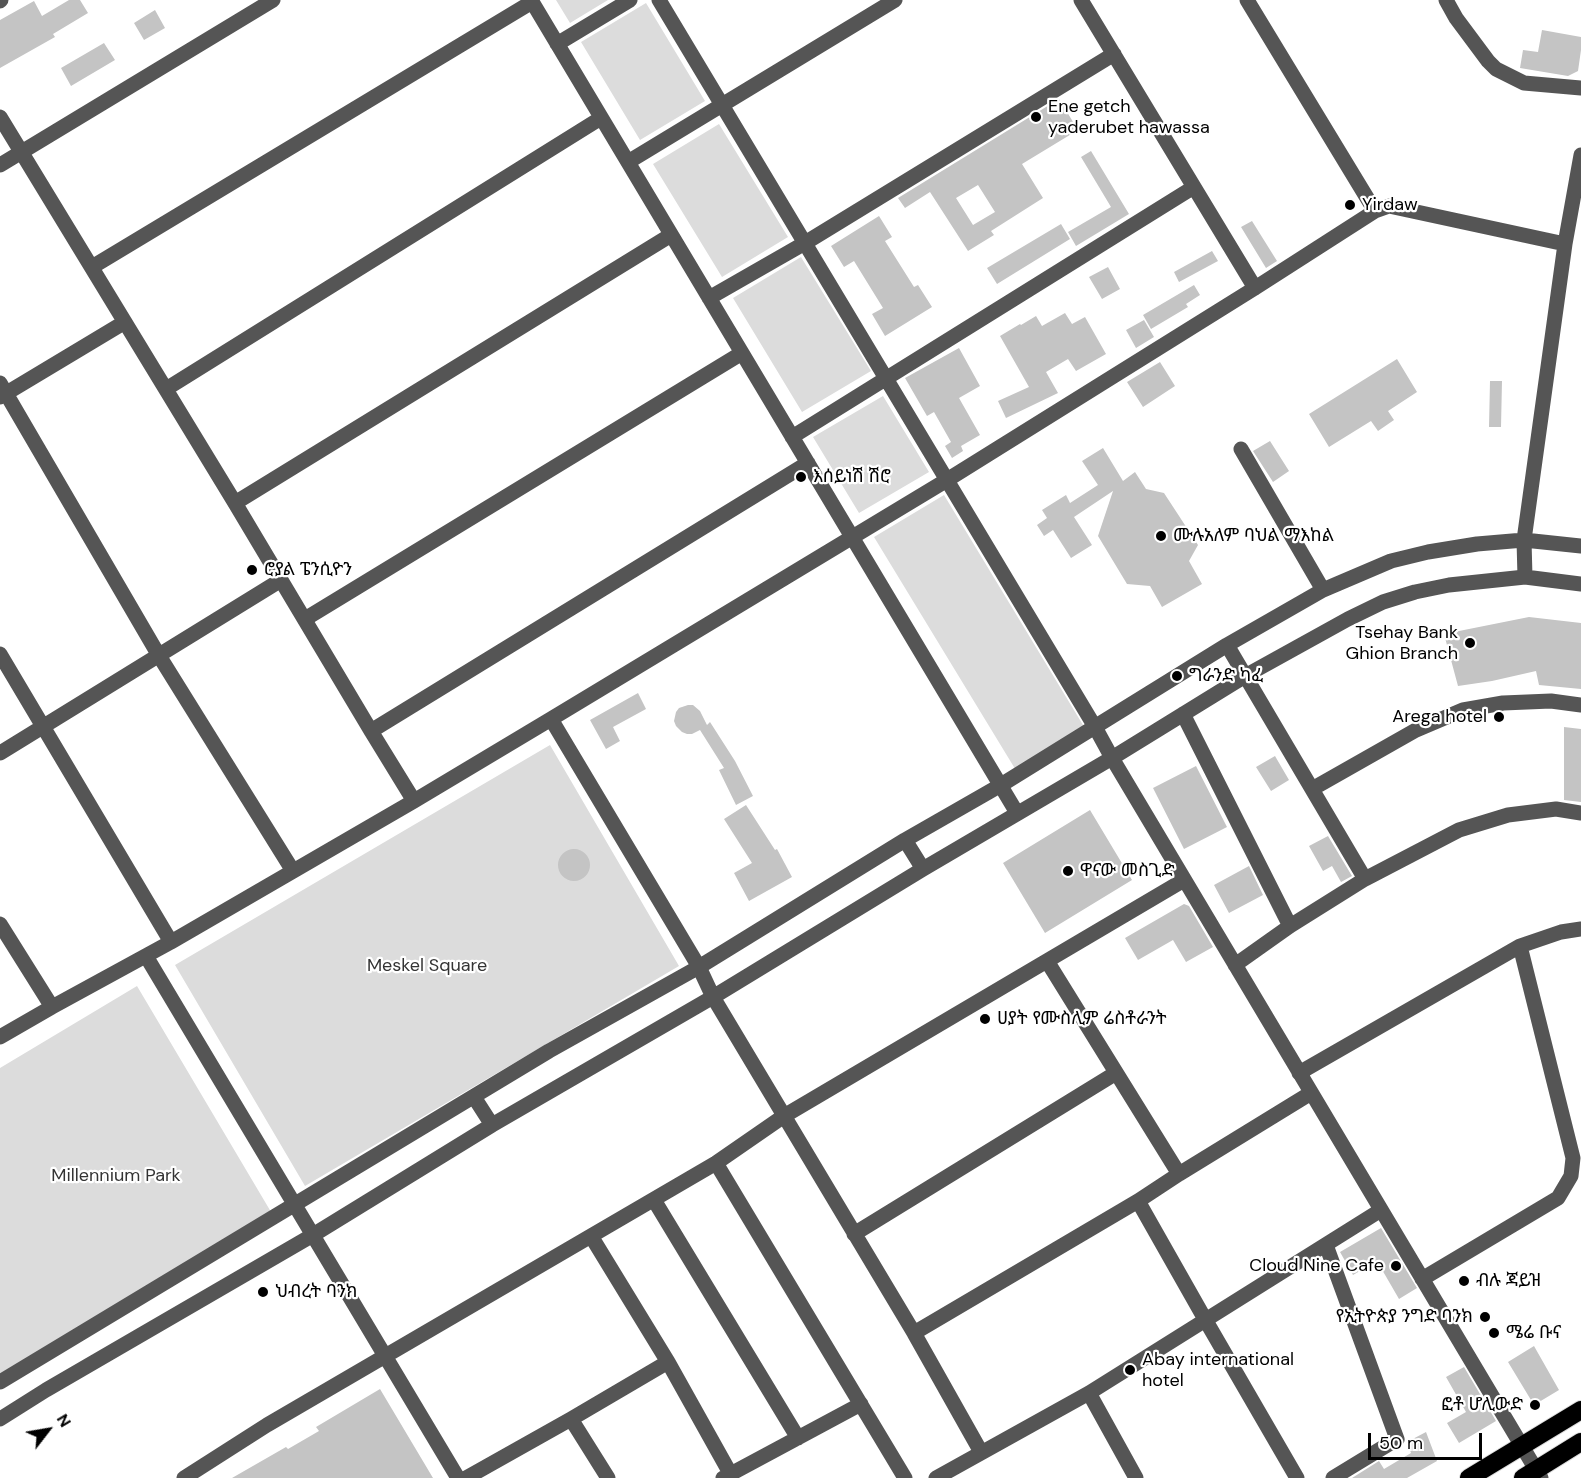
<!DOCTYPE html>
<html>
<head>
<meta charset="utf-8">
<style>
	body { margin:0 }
	#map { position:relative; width:1581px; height:1478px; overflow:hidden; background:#fff; font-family:"DM Sans",sans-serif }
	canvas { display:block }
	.north { position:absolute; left:18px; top:1400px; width:60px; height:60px; -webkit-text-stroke:4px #fff; paint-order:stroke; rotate:59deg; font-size:16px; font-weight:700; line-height:24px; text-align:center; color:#000 }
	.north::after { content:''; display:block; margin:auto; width:21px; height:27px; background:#000; clip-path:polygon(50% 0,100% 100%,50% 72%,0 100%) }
	.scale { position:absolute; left:1368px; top:1433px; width:114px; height:27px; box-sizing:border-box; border:3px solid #000; border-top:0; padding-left:8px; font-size:18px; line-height:21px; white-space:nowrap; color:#000; -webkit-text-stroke:4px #fff; paint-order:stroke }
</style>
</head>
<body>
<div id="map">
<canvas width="1581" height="1478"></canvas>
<div class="north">N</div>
<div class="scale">50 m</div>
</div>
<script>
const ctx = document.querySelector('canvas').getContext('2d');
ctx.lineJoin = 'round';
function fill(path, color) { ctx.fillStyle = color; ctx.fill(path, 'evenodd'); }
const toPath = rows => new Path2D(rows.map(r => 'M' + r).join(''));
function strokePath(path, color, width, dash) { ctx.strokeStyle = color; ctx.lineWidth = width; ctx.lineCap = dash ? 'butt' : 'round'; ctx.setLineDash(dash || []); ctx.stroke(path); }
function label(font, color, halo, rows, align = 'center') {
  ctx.font = font + ' "DM Sans","Noto Sans Ethiopic",sans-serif'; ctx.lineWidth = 4.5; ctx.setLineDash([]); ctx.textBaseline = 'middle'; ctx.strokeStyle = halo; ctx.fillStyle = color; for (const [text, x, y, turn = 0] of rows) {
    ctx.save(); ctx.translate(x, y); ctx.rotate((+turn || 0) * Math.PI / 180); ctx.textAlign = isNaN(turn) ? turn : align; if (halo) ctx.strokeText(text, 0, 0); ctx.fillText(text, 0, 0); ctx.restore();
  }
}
fill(toPath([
	[556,0,608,0,570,23],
	[646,3,705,101,640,140,581,42],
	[719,124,788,237,722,277,653,164],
	[801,257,871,371,802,412,733,298],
	[883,396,929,472,859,513,813,437],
	[944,495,1086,730,1017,772,874,537],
	[550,745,679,966,305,1186,175,965],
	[137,986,274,1217,0,1379,0,1068]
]), '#dcdcdc');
fill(toPath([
	[69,0,80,0,88,13,53,34,55,37,0,68,0,20,34,1,42,16],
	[155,10,165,28,144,40,134,23],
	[1542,30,1581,37,1581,50,1578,71,1568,76,1520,68,1523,50,1538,52],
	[104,43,115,60,71,86,61,68],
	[1059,99,1078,130,1022,164,1043,198,991,231,994,235,968,251,930,192,905,208,898,198],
	[978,185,995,212,973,225,956,198],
	[1091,151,1129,214,1076,246,1068,232,1111,207,1081,157],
	[879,216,892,237,885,241,914,287,918,285,932,307,885,336,872,314,883,308,854,261,844,267,831,246],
	[1252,221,1277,261,1266,268,1241,227],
	[1061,224,1070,239,997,284,987,268],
	[1212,251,1218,261,1179,282,1174,272],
	[1108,267,1120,289,1102,299,1089,277],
	[1194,285,1200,295,1186,304,1188,307,1151,329,1143,315],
	[1065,313,1072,324,1085,317,1106,354,1076,371,1068,359,1046,372,1058,393,1006,418,998,401,1029,387,1000,336,1020,324,1021,325,1036,316,1042,326],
	[1144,320,1154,337,1136,348,1126,330],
	[959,348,980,386,959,398,980,435,961,446,963,451,952,458,945,446,951,442,934,412,927,416,905,378],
	[1397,359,1417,392,1388,411,1394,420,1378,431,1371,421,1329,447,1309,414],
	[1160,362,1175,386,1143,407,1127,382],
	[1490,381,1502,381,1501,427,1489,427],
	[1270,441,1289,471,1273,482,1253,451],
	[1103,448,1123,481,1135,472,1146,489,1164,493,1198,545,1189,561,1202,584,1162,607,1150,586,1127,584,1098,536,1113,491,1074,517,1092,545,1071,558,1053,530,1044,536,1037,525,1047,518,1042,510,1066,495,1070,503,1098,485,1082,461],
	[1529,617,1581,623,1581,689,1539,685,1536,671,1492,681,1458,686,1444,634],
	[638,693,646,709,613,727,620,741,606,749,590,720],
	[688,705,693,705,700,711,707,725,710,722,735,761,753,796,736,805,719,770,724,768,700,730,692,734,687,734,682,732,676,726,674,721,676,712,679,708],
	[1564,727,1581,729,1581,802,1564,800],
	[1275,756,1289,780,1271,791,1256,767],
	[1196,766,1227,827,1184,849,1153,788],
	[746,805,775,850,777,849,792,877,749,901,734,873,752,863,724,819],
	[1090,810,1132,880,1045,933,1003,863],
	[1328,836,1352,876,1341,882,1332,866,1323,871,1309,846],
	'558 865a16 16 0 1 1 32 0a16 16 0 1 1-32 0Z',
	[1249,866,1263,895,1229,913,1214,885],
	[1184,904,1189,906,1213,947,1186,962,1173,940,1138,960,1125,938],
	[1381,1228,1417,1288,1399,1299,1377,1261,1353,1275,1340,1252],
	[1534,1346,1559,1390,1534,1405,1508,1362],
	[1464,1367,1496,1421,1459,1443,1447,1423,1466,1412,1446,1377],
	[380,1389,433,1478,232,1478,286,1447,288,1449,319,1431,316,1427],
	[1426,1432,1437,1461,1407,1478,1352,1478,1379,1461,1384,1469,1411,1453,1407,1442]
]), '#c4c4c4');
const highway = toPath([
	[1469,1478,1581,1410],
	[1523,1478,1581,1442]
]);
strokePath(highway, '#dbdbdb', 20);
strokePath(toPath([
	[531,0,1017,813],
	[659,0,1095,727,1112,758,1541,1478],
	[1081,0,1255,288],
	[1247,0,1375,211],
	[1446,0,1456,18,1488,61,1496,69,1524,83,1581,88],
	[0,1,1,0],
	[557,44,630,0],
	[0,117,235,503,371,731,414,801],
	[628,162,895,0],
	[0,165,273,0],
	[92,267,532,2],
	[709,298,805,243,1114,54],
	[0,383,158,654,293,871],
	[166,389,601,118],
	[0,397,125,322],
	[792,437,1194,187],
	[1241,449,1323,590],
	[235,503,671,235],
	[1525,577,1524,540,1565,244,1581,155],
	[305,619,742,353],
	[1227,645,1365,879],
	[0,654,171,942],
	[1183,714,1290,926],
	[551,719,699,967,713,997,914,1333,981,1452],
	[371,731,808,463],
	[0,753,281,580],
	[1312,789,1416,730,1463,710,1503,703,1551,701,1581,705],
	[905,840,923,869],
	[0,924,52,1007],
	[146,956,458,1478],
	[1047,961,1179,1174],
	[1235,965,1290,926,1365,879,1459,830,1508,815,1556,809,1581,813],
	[0,1037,52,1007,171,942,414,801,551,719,947,480,1255,288,1375,211,1389,206,1565,244],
	[1299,1073,1520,946,1561,932,1581,929],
	[474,1097,492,1125],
	[716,1163,905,1478],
	[654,1200,798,1438],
	[1138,1201,1206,1321,1297,1478],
	[854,1234,1116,1073],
	[591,1236,668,1362,730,1473],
	[1326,1245,1397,1439,1333,1478],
	[1422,1279,1558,1198,1571,1176,1573,1158,1520,946],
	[914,1333,1138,1201,1179,1174,1311,1093],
	[0,1382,549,1051,699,967,905,840,1001,785,1227,645,1323,590,1391,561,1428,552,1477,544,1524,540,1581,546],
	[1089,1393,1136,1478],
	[0,1419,46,1390,313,1235,492,1125,713,997,923,869,1112,758,1245,676,1348,619,1383,602,1415,592,1449,585,1525,577,1581,584],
	[571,1419,608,1478],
	[184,1478,267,1425,716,1163,784,1116,1184,880],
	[466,1478,571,1419,668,1362],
	[723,1478,861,1404],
	[936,1478,1089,1393,1381,1210]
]), '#555', 15);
strokePath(highway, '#000', 18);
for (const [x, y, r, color] of [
	[1036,117,6,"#000"],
	[1350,205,6,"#000"],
	[801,477,6,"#000"],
	[1161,536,6,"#000"],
	[252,570,6,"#000"],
	[1470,643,6,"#000"],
	[1177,676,6,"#000"],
	[1499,717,6,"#000"],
	[1068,871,6,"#000"],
	[985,1019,6,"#000"],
	[1396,1266,6,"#000"],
	[1464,1281,6,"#000"],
	[263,1292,6,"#000"],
	[1485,1317,6,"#000"],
	[1494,1333,6,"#000"],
	[1130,1370,6,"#000"],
	[1535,1405,6,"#000"]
]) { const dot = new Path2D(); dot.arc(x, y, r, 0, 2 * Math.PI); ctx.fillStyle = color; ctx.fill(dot); strokePath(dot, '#fff', 2); }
label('18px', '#000', '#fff', [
	["Ene getch",1048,107],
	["yaderubet hawassa",1048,128],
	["Yirdaw",1362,205],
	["እሰይነሽ ሽሮ",813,477],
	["ሙሉአለም ባህል ማእከል",1173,536],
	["ሮያል ፔንሲዮን",264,570],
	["Tsehay Bank",1458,633,"right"],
	["Ghion Branch",1458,654,"right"],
	["ግራንድ ካፈ",1189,676],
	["Arega hotel",1487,717,"right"],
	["ዋናው መስጊድ",1080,871],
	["ሀያት የሙስሊም ሬስቶራንት",997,1019],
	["Cloud Nine Cafe",1384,1266,"right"],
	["ብሉ ጃይዝ",1476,1281],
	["ህብረት ባንክ",275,1292],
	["የኢትዮጵያ ንግድ ባንክ",1473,1317,"right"],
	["ሜሬ ቡና",1506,1333],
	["Abay international",1142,1360],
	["hotel",1142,1381],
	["ፎቶ ሆሊውድ",1523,1405,"right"]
], 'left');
label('18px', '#333', '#fff', [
	["Meskel Square",427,966],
	["Millennium Park",116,1176]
]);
</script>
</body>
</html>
